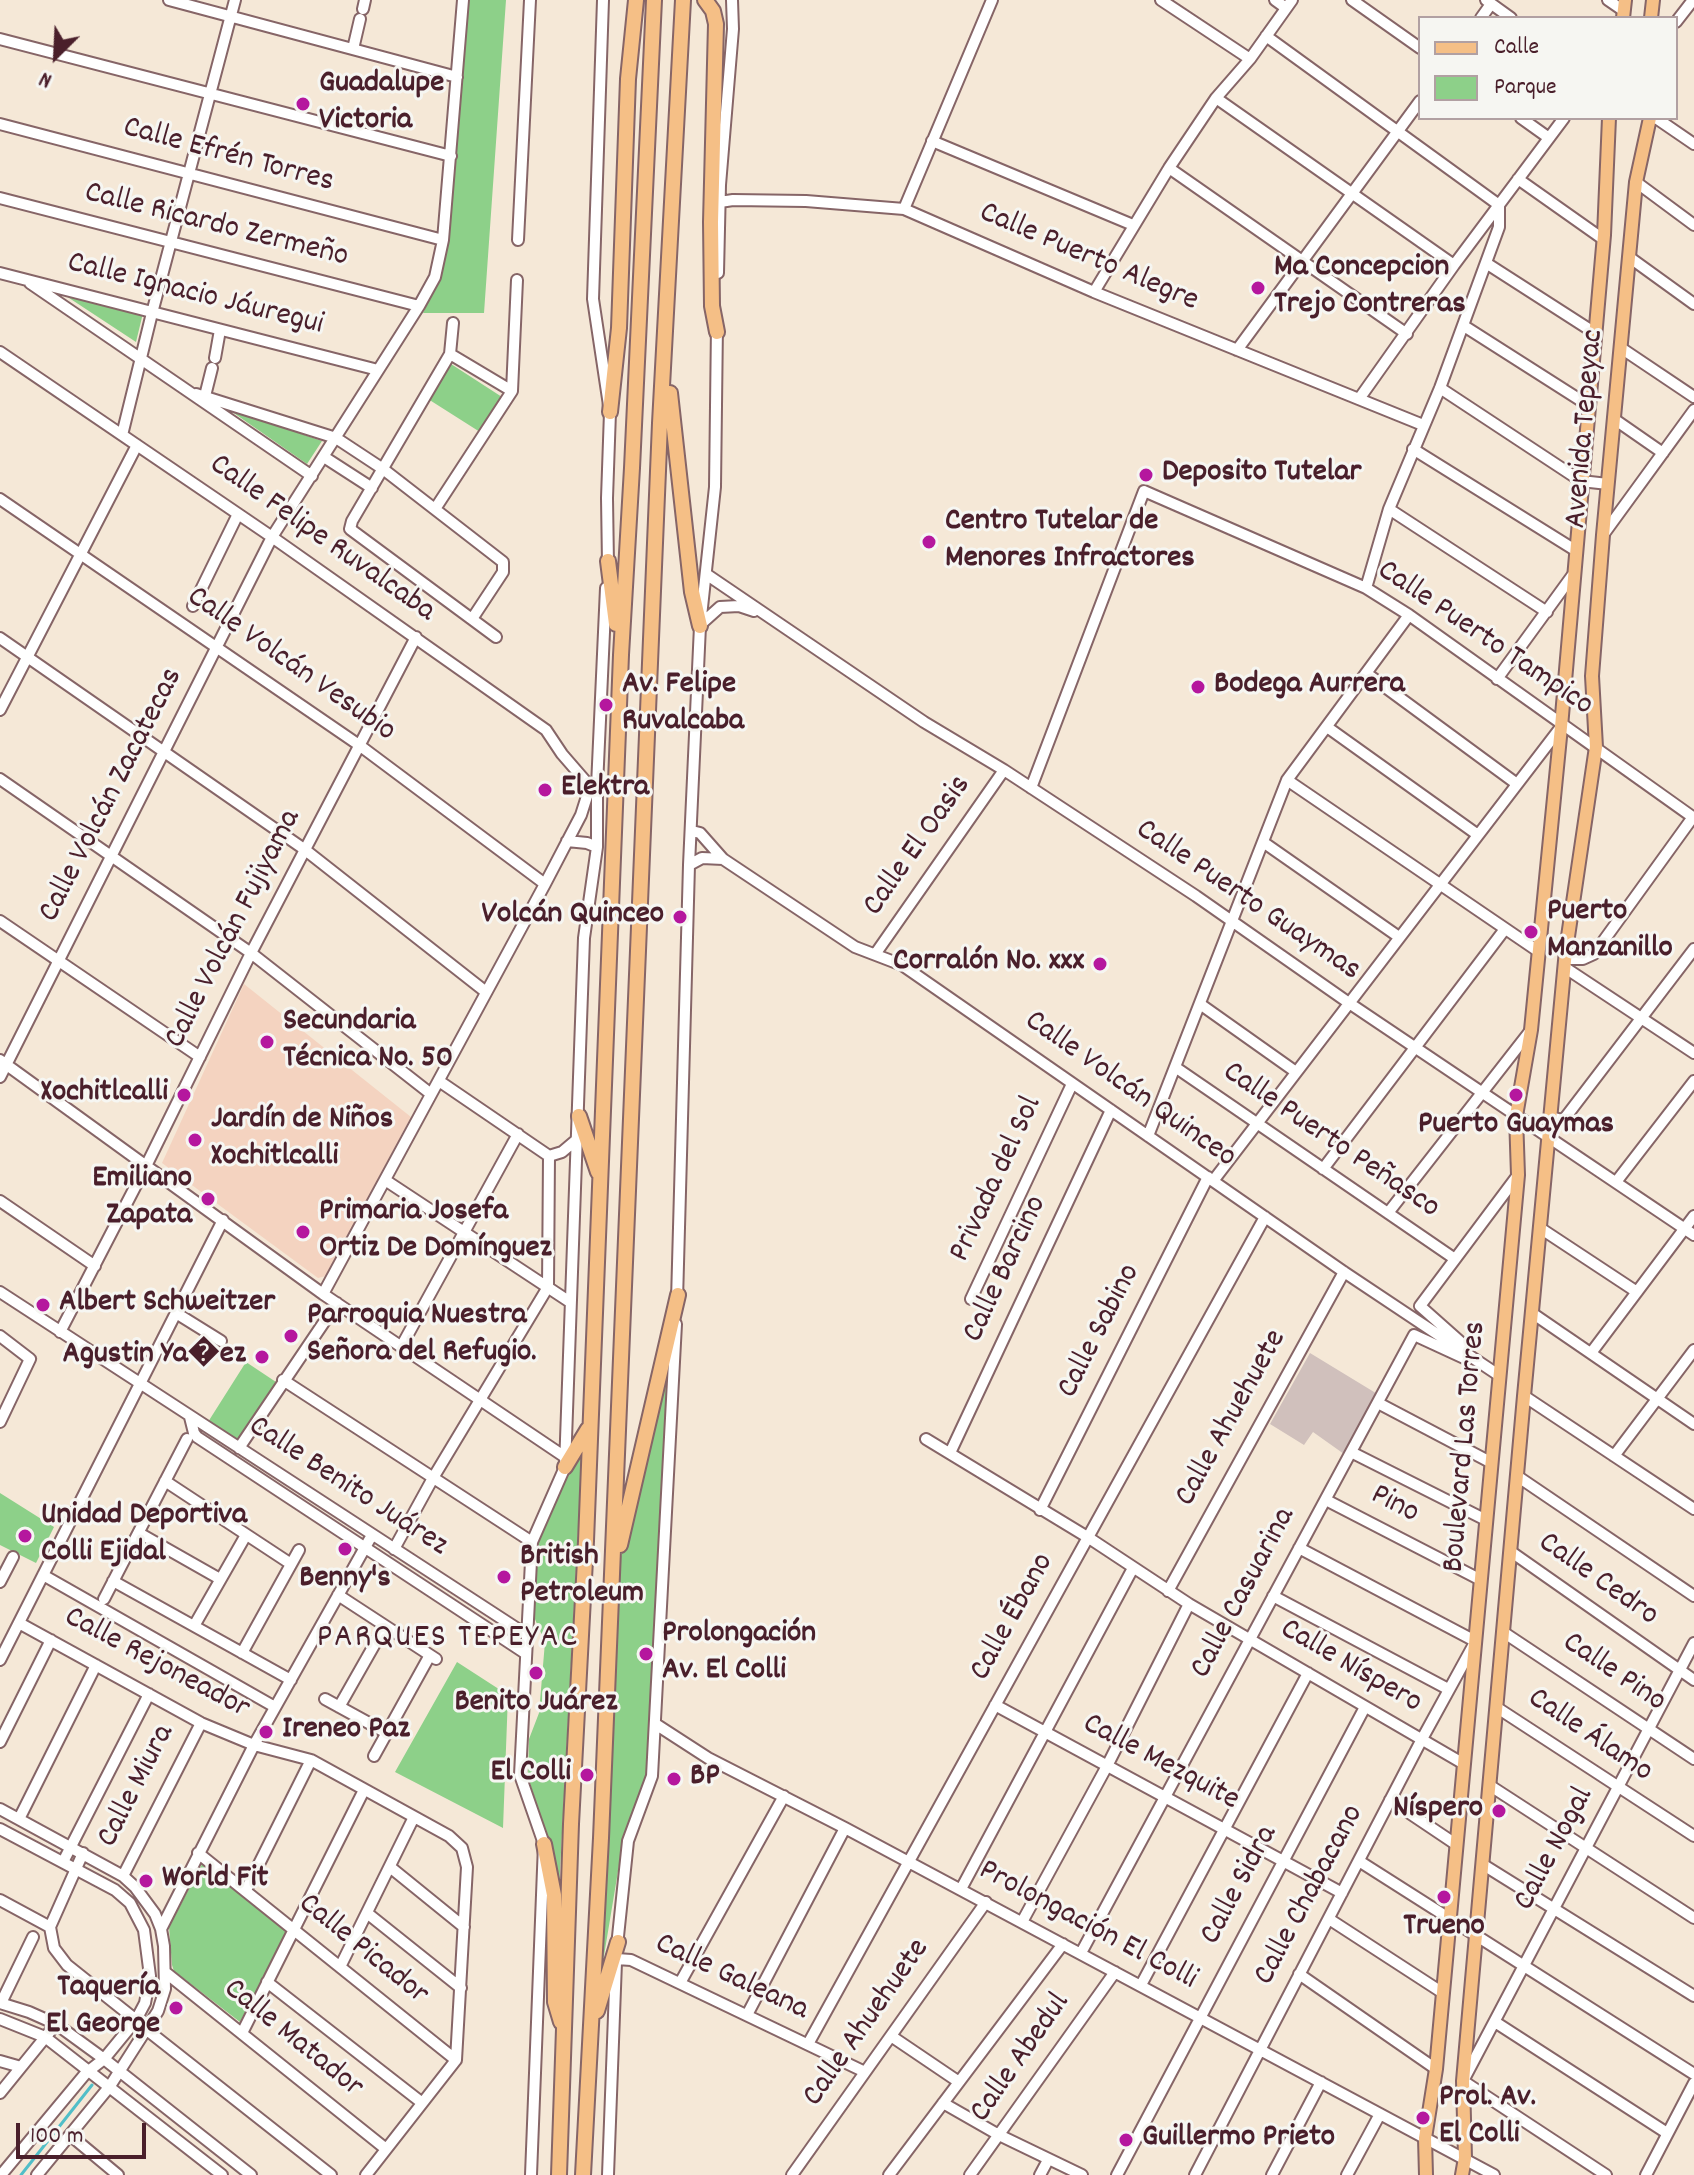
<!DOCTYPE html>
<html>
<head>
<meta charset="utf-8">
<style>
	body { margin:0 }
	#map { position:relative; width:1694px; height:2175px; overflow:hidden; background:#f5e8d7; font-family:Dekko,sans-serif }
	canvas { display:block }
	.legend { position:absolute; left:1418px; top:16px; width:260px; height:104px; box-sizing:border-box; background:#f6f6f2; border:2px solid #b1a0a2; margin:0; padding:10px 14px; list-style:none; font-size:24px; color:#4a1f2b }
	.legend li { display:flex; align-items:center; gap:16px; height:40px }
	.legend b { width:40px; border:2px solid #b1a0a2 }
	.north { position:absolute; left:16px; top:16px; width:80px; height:80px; -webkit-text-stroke:6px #f6f6f2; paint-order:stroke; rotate:204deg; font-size:22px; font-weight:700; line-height:32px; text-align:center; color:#4a1f2b }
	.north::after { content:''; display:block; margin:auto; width:28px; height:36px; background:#4a1f2b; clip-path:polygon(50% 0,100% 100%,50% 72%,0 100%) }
	.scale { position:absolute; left:16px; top:2123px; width:130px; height:36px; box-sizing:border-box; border:4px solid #4a1f2b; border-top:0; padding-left:10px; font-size:24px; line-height:28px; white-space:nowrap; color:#4a1f2b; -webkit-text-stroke:6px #f6f6f2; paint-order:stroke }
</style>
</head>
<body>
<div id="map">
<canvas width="1694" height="2175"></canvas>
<ul class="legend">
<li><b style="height:10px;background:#f5bf86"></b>Calle</li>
<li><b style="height:22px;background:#8dd089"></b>Parque</li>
</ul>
<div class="north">N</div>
<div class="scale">100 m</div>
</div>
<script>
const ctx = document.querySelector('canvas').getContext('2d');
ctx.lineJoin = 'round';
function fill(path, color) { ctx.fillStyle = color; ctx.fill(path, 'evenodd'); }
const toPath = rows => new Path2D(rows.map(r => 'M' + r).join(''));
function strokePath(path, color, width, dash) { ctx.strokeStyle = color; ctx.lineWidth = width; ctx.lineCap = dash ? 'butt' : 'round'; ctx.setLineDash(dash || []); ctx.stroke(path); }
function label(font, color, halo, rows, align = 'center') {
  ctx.font = font + ' Dekko,sans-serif'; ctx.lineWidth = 6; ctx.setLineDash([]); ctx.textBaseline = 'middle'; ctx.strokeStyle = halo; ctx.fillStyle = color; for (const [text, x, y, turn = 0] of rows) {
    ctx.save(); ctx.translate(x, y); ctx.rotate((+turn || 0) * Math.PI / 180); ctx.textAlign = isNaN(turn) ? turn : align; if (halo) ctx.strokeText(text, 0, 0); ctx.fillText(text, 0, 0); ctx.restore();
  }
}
fill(toPath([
	[244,984,411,1117,326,1276,318,1278,162,1163]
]), '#f4d3c0');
fill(toPath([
	[1310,1353,1379,1395,1344,1454,1313,1432,1304,1445,1270,1424]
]), '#d0c0bc');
fill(toPath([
	[469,0,506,0,484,313,423,313,440,278],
	[63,294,143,313,136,342],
	[451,364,502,397,480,432,428,399],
	[228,409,322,441,307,464],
	[669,1347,647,1775,623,1841,597,1998,618,1570],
	[246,1362,276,1382,237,1440,208,1422],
	[582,1454,559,1890,556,1865,528,1777,529,1739,539,1713,545,1642,534,1617,539,1538,564,1481],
	[0,1493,54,1527,36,1563,0,1545],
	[457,1662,508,1695,503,1828,395,1772],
	[202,1864,287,1931,240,2022,174,1971,172,1965,169,1927]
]), '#8dd089');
strokePath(toPath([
	[21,2175,92,2085]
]), '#51bec8', 3);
const minor = toPath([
	[169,0,457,77],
	[603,0,593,299,610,412,607,498,608,564],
	[1161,0,1250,59],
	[1275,0,1286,8],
	[1352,0,1420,48],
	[1486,0,1511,18],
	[1608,0,1624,11],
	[363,9,365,0],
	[1481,18,1491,4],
	[1676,22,1693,0],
	[1266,36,1499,205,1499,227,1440,388,1389,509,1366,588],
	[0,39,451,156],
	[353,49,360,19],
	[1216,98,1454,265],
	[1521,118,1549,138],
	[1656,118,1694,144],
	[0,124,443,240],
	[932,141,1133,225],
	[1169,168,1407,334],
	[1518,179,1603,239],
	[1636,182,1694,225],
	[0,198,419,306],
	[720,202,733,200,806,201,904,209,1094,292,1423,425],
	[904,209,992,0],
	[518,240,530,0],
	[1629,257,1694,304],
	[1486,263,1595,333],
	[0,273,378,370],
	[718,273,720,185,733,29,732,0],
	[30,283,312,476],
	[1094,292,1169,168,1216,98,1250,59,1292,0],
	[453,323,450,354,352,521,350,529,496,637],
	[1464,326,1588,405],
	[1621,348,1694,397],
	[1237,350,1420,101],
	[0,352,272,537,546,730,562,754,588,784,597,786],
	[450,354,512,391],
	[215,358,220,330],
	[1440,388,1581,481,1608,484],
	[196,394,336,438,383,469,503,562,503,572,472,619],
	[1359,399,1454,265,1564,118],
	[204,400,212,368],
	[1614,419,1663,453],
	[122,435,152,313,235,0],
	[1413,449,1575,550],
	[324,457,372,488],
	[0,499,359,745,545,884],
	[435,509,512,391,517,280],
	[1389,509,1547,612],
	[1603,535,1694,410],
	[706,574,924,722,1004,770,1196,896,1349,1003,1694,1235],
	[193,606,238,514],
	[701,624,720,607,739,606,754,611],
	[0,638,304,849,486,992],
	[1366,673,1517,784],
	[1497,679,1572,576],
	[0,710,137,445],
	[1327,727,1478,835],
	[0,779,251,953,431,1094],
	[1287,780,1538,951],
	[1031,788,1144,491,1366,588,1409,615,1694,818],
	[692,831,700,833,723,859,855,947,902,965,1344,1272,1500,1376],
	[567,841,587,843,597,847],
	[1263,842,1399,937],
	[689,865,702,858,723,859],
	[0,921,200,1057],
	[876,953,1004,770],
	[1565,959,1583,959,1594,954,1693,817],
	[1564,967,1694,1053],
	[1200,1004,1296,1072],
	[0,1060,323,1294,565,1457],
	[1175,1067,1455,1259],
	[0,1077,272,537,419,306,435,277,443,240,463,0],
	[439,1081,549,1156],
	[1551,1117,1562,1120,1565,1118,1694,949],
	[1148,1136,1287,780,1409,615],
	[549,1156,562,1152,575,1141],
	[1323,1169,1505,929],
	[385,1180,570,1302],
	[1213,1181,1561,727],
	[1616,1182,1694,1081],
	[0,1201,95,1266],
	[1388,1213,1531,1030],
	[1540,1228,1637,1292],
	[0,1292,527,1635],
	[323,1294,545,884,581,815,588,793,597,786],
	[971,1299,1072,1084],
	[677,1300,689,865,700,626,715,487,717,325],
	[176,1313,221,1341],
	[1532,1313,1694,1424],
	[60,1332,147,1164,251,953,416,637],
	[0,1336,30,1359,0,1422],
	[1465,1346,1420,1306,1518,1175],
	[401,1347,518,1134],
	[1591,1353,1694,1216],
	[283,1380,532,1542],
	[1524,1396,1694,1509],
	[1378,1403,1492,1463],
	[190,1417,194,1433,197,1437,525,1653],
	[926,1439,1089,1538,1189,1604,1464,1764],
	[239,1448,337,1303],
	[1351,1452,1486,1520],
	[950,1453,1111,1110],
	[1614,1456,1694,1350],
	[1517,1476,1694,1596],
	[165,1481,291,1564],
	[1326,1500,1481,1580],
	[1040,1510,1208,1177],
	[139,1533,220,1579],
	[1299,1548,1475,1641],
	[394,1549,433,1478,548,1287,549,1156],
	[1510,1551,1694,1680],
	[43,1575,275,1707],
	[113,1581,291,1680],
	[0,1582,13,1557],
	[1168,1591,1344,1272],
	[338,1595,436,1659],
	[1273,1596,1448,1689],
	[104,1599,187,1439],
	[19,1623,201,1723,254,1745,311,1760,449,1836,462,1848,467,1867,456,2060,366,2175],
	[194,1626,246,1535],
	[1503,1632,1694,1759],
	[242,1653,299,1550],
	[0,1660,223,1220],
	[325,1699,387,1733],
	[995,1705,1342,1893],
	[339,1707,385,1626],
	[1496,1707,1694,1836],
	[657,1725,708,1758,845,1828,1494,2175],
	[0,1742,51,1640],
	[374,1756,430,1655],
	[1489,1785,1694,1918],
	[1390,1800,1457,1845],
	[0,1809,123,1876,135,1887,155,1914,161,1929,164,1946,165,1989,158,2011,110,2086,37,2175],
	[19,1819,96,1665],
	[0,1829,115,1890,130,1903,144,1930,150,1976,145,2003,136,2020,104,2059,86,2073,1,2175],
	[83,1853,50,1927,54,1948,67,1965,136,2020],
	[198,1853,456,2060],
	[1359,1861,1694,2074],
	[63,1862,149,1694],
	[1482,1864,1694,1996],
	[390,1867,464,1927],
	[123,1876,201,1723],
	[961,1889,1133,1568],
	[246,1890,311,1760],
	[0,1900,50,1927],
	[367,1913,461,1988],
	[1329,1919,1443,1993],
	[1022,1922,1107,1766,1189,1604],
	[161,1929,254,1745,372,1535],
	[617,1946,628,1841,652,1776,676,1324],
	[1081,1953,1414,1335,1466,1359],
	[617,1959,631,1960,865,2072],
	[340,1967,414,1817],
	[165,1972,386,2149],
	[1299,1974,1436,2069],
	[267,1982,421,2102],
	[680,1983,784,1796],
	[1141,1985,1308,1673],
	[0,2003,29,2012,56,2024,104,2059,251,2175],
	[1,2003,33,1937],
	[747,2015,845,1828],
	[0,2019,45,2037,222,2175],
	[1495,2022,1667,2133],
	[147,2030,331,2175],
	[242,2033,364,1790],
	[891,2036,959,2082],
	[808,2044,1265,1217],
	[0,2061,21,2067],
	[0,2093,56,2024],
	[943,2103,999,2135,1082,2175],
	[70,2135,118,2175],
	[531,2175,544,1844,520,1775,532,1542,565,1467,584,938,597,847,597,786,606,588],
	[608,2175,616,1962],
	[792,2175,986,1902],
	[889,2175,1063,1944],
	[970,2175,1115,1972],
	[1040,2175,1048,2160],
	[1117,2175,1365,1707],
	[1195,2175,1422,1739,1473,1646],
	[1272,2175,1321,2082],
	[1347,2175,1380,2114],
	[1606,2175,1463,2081,1694,1643],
	[1646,2175,1694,2083]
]);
const major = toPath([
	[1623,18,1625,0],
	[1651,18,1653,0],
	[1426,2175,1425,2138,1436,2069,1518,1175,1516,1116,1531,1030,1561,727,1604,235,1609,118],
	[1462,2175,1465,2158,1463,2081,1524,1396,1566,950,1596,747,1592,676,1603,535,1636,182,1650,118]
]);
const highway = toPath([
	[705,0,713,11,716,24,711,222,712,306,717,332],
	[670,393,692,592,700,626],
	[610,412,619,328,628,79,636,0],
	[608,561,616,624],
	[579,1116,598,1172],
	[565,1467,588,1429],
	[620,1545,678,1295],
	[544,1844,554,1895,555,2002,561,2022],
	[597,2011,618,1942],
	[559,2175,571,1824,586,1541,621,655,632,468,654,0],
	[583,2175,601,1838,660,423,683,0]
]);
strokePath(minor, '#866567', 14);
strokePath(major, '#866567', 16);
strokePath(highway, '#866567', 18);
strokePath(minor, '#fff', 10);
strokePath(major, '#f5bf86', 12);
strokePath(highway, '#f5bf86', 14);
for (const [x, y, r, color] of [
	[303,104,8,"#b5179e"],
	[1258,288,8,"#b5179e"],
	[1146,475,8,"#b5179e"],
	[929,542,8,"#b5179e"],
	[1198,687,8,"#b5179e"],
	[606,705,8,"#b5179e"],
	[545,790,8,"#b5179e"],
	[680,917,8,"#b5179e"],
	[1531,932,8,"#b5179e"],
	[1100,964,8,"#b5179e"],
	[267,1042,8,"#b5179e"],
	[184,1095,8,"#b5179e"],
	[1516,1095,8,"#b5179e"],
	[195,1140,8,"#b5179e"],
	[208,1199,8,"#b5179e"],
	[303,1232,8,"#b5179e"],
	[43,1305,8,"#b5179e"],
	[291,1336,8,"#b5179e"],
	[262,1357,8,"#b5179e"],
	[25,1536,8,"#b5179e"],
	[345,1549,8,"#b5179e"],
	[504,1577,8,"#b5179e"],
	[646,1654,8,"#b5179e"],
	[536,1673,8,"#b5179e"],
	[266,1732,8,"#b5179e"],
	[587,1775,8,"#b5179e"],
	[674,1779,8,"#b5179e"],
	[1499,1811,8,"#b5179e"],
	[146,1881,8,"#b5179e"],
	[1444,1897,8,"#b5179e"],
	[176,2008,8,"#b5179e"],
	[1423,2118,8,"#b5179e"],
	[1126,2140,8,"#b5179e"]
]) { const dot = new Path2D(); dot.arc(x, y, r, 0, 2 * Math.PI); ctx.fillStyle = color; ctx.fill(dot); strokePath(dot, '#f6f6f2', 3); }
label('bold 32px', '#4a1f2b', '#f6f6f2', [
	["Guadalupe",319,86],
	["Victoria",319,123],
	["Ma Concepcion",1274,270],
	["Trejo Contreras",1274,307],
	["Deposito Tutelar",1162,475],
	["Centro Tutelar de",945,524],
	["Menores Infractores",945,561],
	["Av. Felipe",622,687],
	["Ruvalcaba",622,724],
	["Bodega Aurrera",1214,687],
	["Elektra",561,790],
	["Puerto",1547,914],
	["Manzanillo",1547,951],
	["Volcán Quinceo",664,917,"right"],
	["Corralón No. xxx",1084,964,"right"],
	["Secundaria",283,1024],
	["Técnica No. 50",283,1061],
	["Xochitlcalli",168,1095,"right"],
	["Jardín de Niños",211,1122],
	["Xochitlcalli",211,1159],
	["Puerto Guaymas",1516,1127,"center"],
	["Emiliano",192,1181,"right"],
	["Zapata",192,1218,"right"],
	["Primaria Josefa",319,1214],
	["Ortiz De Domínguez",319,1251],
	["Albert Schweitzer",59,1305],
	["Parroquia Nuestra",307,1318],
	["Señora del Refugio.",307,1355],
	["Agustin Ya�ez",246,1357,"right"],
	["Unidad Deportiva",41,1518],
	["Colli Ejidal",41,1555],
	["British",520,1559],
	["Petroleum",520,1596],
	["Benny's",345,1581,"center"],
	["Prolongación",662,1636],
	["Av. El Colli",662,1673],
	["Benito Juárez",536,1705,"center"],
	["Ireneo Paz",282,1732],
	["El Colli",571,1775,"right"],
	["BP",690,1779],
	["Níspero",1483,1811,"right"],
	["World Fit",162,1881],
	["Trueno",1444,1929,"center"],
	["Taquería",160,1990,"right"],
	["El George",160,2027,"right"],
	["Prol. Av.",1439,2100],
	["El Colli",1439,2137],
	["Guillermo Prieto",1142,2140]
], 'left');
label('32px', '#4a1f2b', '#f6f6f2', [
	["Calle Efrén Torres",228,157,15],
	["Calle Ricardo Zermeño",216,227,14],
	["Calle Puerto Alegre",1088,259,23],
	["Calle Ignacio Jáuregui",195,296,14],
	["Avenida Tepeyac",1587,429,-85],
	["Calle Felipe Ruvalcaba",321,540,35],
	["Calle Puerto Tampico",1484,640,34],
	["Calle Volcán Vesubio",290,666,35],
	["Calle Volcán Zacatecas",113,796,-63],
	["Calle El Oasis",919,847,-55],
	["Calle Puerto Guaymas",1247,902,34],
	["Calle Volcán Fujiyama",235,930,-63],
	["Calle Volcán Quinceo",1129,1091,35],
	["Calle Puerto Peñasco",1330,1142,34],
	["Privada del Sol",998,1180,-65],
	["Calle Barcino",1007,1270,-65],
	["Calle Sabino",1101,1332,-63],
	["Calle Ahuehuete",1233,1419,-61],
	["Boulevard Las Torres",1467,1447,-85],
	["Calle Benito Juárez",347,1488,33],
	["Pino",1394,1506,27],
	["Calle Cedro",1597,1581,35],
	["Calle Casuarina",1245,1594,-62],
	["Calle Ébano",1014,1618,-61],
	["Calle Rejoneador",156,1665,28],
	["Calle Níspero",1350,1668,30],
	["Calle Pino",1613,1674,34],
	["Calle Álamo",1589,1737,34],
	["Calle Mezquite",1160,1764,28],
	["Calle Miura",138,1787,-63],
	["Calle Nogal",1556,1850,-62],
	["Calle Sidra",1241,1886,-62],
	["Calle Chabacano",1311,1896,-62],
	["Prolongación El Colli",1087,1927,28],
	["Calle Picador",362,1951,39],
	["Calle Galeana",731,1979,25],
	["Calle Ahuehuete",868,2024,-55],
	["Calle Matador",292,2040,39],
	["Calle Abedul",1022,2059,-55]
]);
ctx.letterSpacing = '2px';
label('34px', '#4a1f2b', '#f6f6f2', [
	["PARQUES TEPEYAC",448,1640]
]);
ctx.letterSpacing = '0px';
</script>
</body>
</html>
